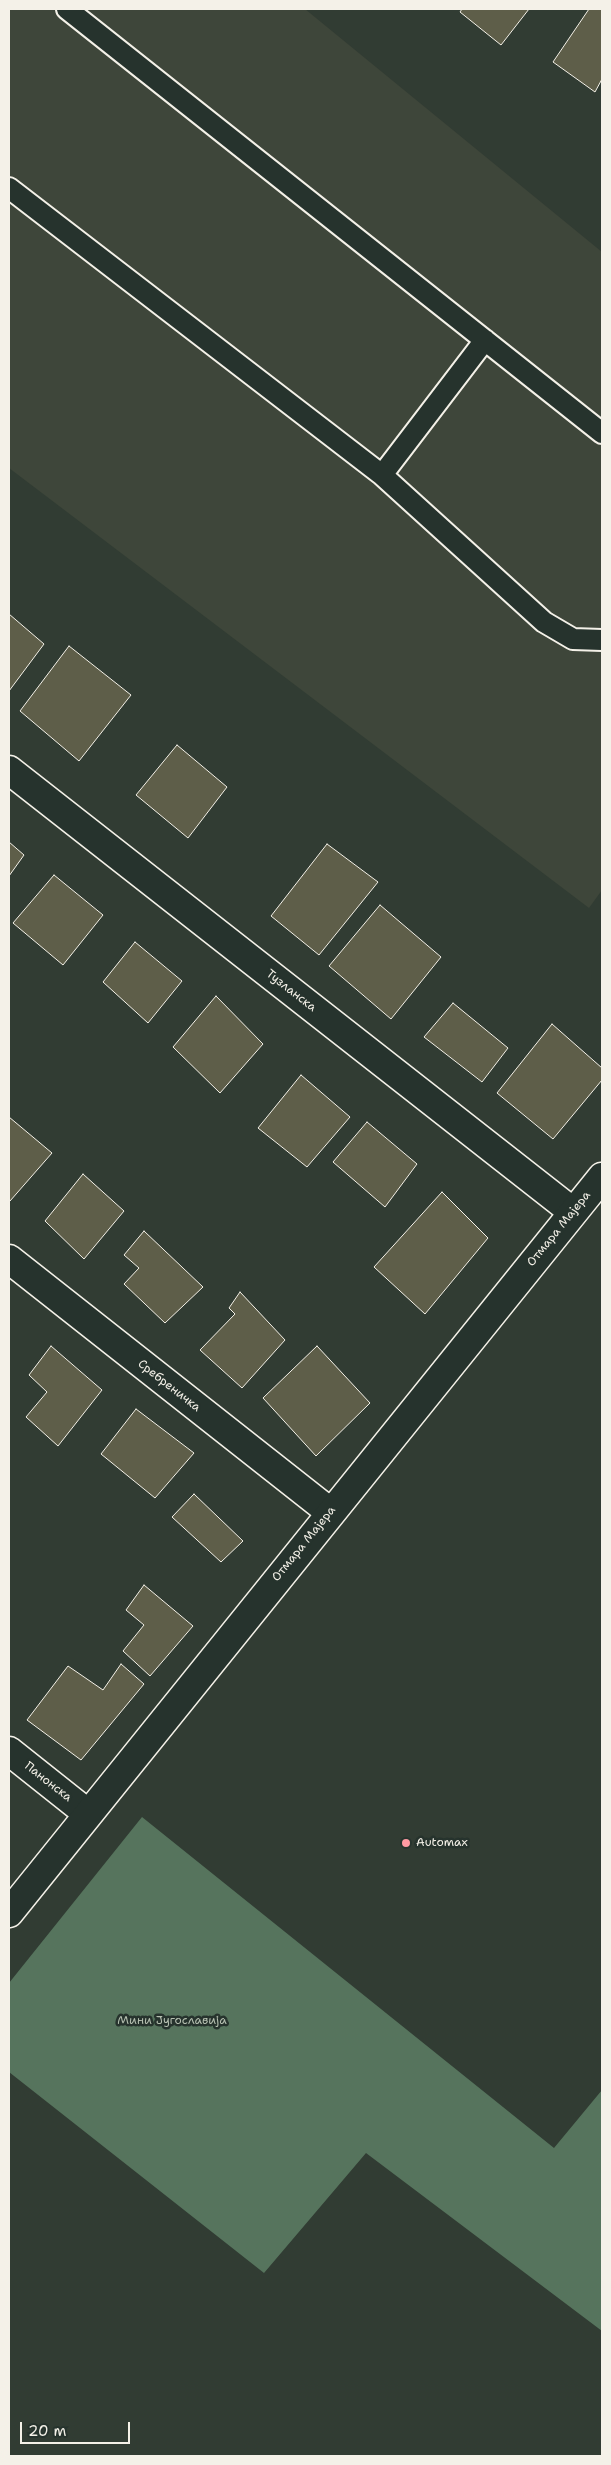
<!DOCTYPE html>
<html>
<head>
<meta charset="utf-8">
<style>
	body { margin:0 }
	#map { position:relative; width:611px; height:2465px; overflow:hidden; background:#313c33; font-family:"Shantell Sans",sans-serif }
	canvas { display:block }
	.frame { position:absolute; inset:0; border:10px solid #f4f1e8; pointer-events:none }
	.scale { position:absolute; left:20px; top:2422px; width:110px; height:22px; box-sizing:border-box; border:2px solid #f4f1e8; border-top:0; padding-left:6px; font-size:15px; line-height:18px; white-space:nowrap; color:#f4f1e8; -webkit-text-stroke:4px #26332d; paint-order:stroke }
</style>
</head>
<body>
<div id="map">
<canvas width="611" height="2465"></canvas>
<div class="frame"></div>
<div class="scale">20 m</div>
</div>
<script>
const ctx = document.querySelector('canvas').getContext('2d');
ctx.lineJoin = 'round';
function fill(path, color) { ctx.fillStyle = color; ctx.fill(path, 'evenodd'); }
const toPath = rows => new Path2D(rows.map(r => 'M' + r).join(''));
function strokePath(path, color, width, dash) { ctx.strokeStyle = color; ctx.lineWidth = width; ctx.lineCap = dash ? 'butt' : 'round'; ctx.setLineDash(dash || []); ctx.stroke(path); }
function label(font, color, halo, rows, align = 'center') {
  ctx.font = font + ' "Shantell Sans",sans-serif'; ctx.lineWidth = 5; ctx.setLineDash([]); ctx.textBaseline = 'middle'; ctx.strokeStyle = halo; ctx.fillStyle = color; for (const [text, x, y, turn = 0] of rows) {
    ctx.save(); ctx.translate(x, y); ctx.rotate((+turn || 0) * Math.PI / 180); ctx.textAlign = isNaN(turn) ? turn : align; if (halo) ctx.strokeText(text, 0, 0); ctx.fillText(text, 0, 0); ctx.restore();
  }
}
fill(toPath([
	[9,9,305,9,602,252,602,890,589,908,9,468]
]), '#3e463a');
fill(toPath([
	[142,1817,554,2148,602,2090,602,2331,366,2153,264,2273,9,2072,9,1983]
]), '#56745d');
const building = toPath([
	[462,9,529,9,501,45,460,12,462,9],
	[589,9,602,9,602,79,595,92,553,62,589,9],
	[9,614,44,644,9,691,9,614],
	[69,646,131,695,79,761,20,711,69,646],
	[177,745,227,787,188,838,136,795,177,745],
	[9,842,24,855,9,876,9,842],
	[327,844,378,882,319,955,271,916,327,844],
	[54,875,103,915,63,965,13,923,54,875],
	[380,905,441,957,391,1019,329,966,380,905],
	[135,942,182,981,148,1023,103,982,135,942],
	[216,996,263,1044,220,1093,173,1047,216,996],
	[453,1003,508,1048,482,1082,424,1037,453,1003],
	[552,1024,602,1068,602,1080,553,1139,497,1093,552,1024],
	[301,1075,350,1117,307,1167,258,1128,301,1075],
	[9,1117,52,1153,10,1201,9,1199,9,1117],
	[367,1122,417,1164,385,1207,333,1162,367,1122],
	[83,1174,124,1211,84,1259,45,1221,83,1174],
	[442,1192,488,1238,425,1314,374,1267,442,1192],
	[144,1231,203,1287,165,1323,124,1284,139,1268,124,1255,144,1231],
	[240,1292,285,1340,242,1388,200,1350,235,1314,229,1308,240,1292],
	[51,1346,102,1390,58,1446,26,1417,47,1392,29,1375,51,1346],
	[317,1346,370,1403,316,1456,263,1398,317,1346],
	[136,1409,194,1453,155,1498,101,1454,136,1409],
	[194,1494,243,1541,221,1562,172,1517,194,1494],
	[144,1585,193,1626,150,1676,123,1651,144,1625,126,1610,144,1585],
	[121,1664,144,1684,81,1760,27,1720,68,1666,103,1690,121,1664]
]);
fill(building, '#5e5e49');
strokePath(building, '#f4f1e8', 1);
const lane = toPath([
	[67,9,602,433],
	[9,188,382,475],
	[485,340,382,475,544,622,573,639,602,640]
]);
const street = toPath([
	[9,770,573,1212],
	[9,1259,330,1512],
	[9,1751,87,1813]
]);
const secondary = toPath([
	[9,1913,602,1177]
]);
strokePath(lane, '#f4f1e8', 24);
strokePath(street, '#f4f1e8', 31);
strokePath(secondary, '#f4f1e8', 31);
strokePath(lane, '#26332d', 20);
strokePath(street, '#26332d', 28);
strokePath(secondary, '#26332d', 28);
for (const [x, y, r, color] of [
	[406,1843,5,"#ff9aa2"]
]) { const dot = new Path2D(); dot.arc(x, y, r, 0, 2 * Math.PI); ctx.fillStyle = color; ctx.fill(dot); strokePath(dot, '#26332d', 2); }
label('12px', '#f4f1e8', '#26332d', [
	["Тузланска",291,991,38],
	["Отмара Мајера",559,1229,-51],
	["Сребреничка",169,1386,38],
	["Отмара Мајера",304,1544,-51],
	["Панонска",48,1782,38]
]);
label('12px', '#f4f1e8', '#26332d', [
	["Automax",416,1843]
], 'left');
label('12px', '#b5bfb0', '#26332d', [
	["Мини Југославија",172,2021]
]);
</script>
</body>
</html>
